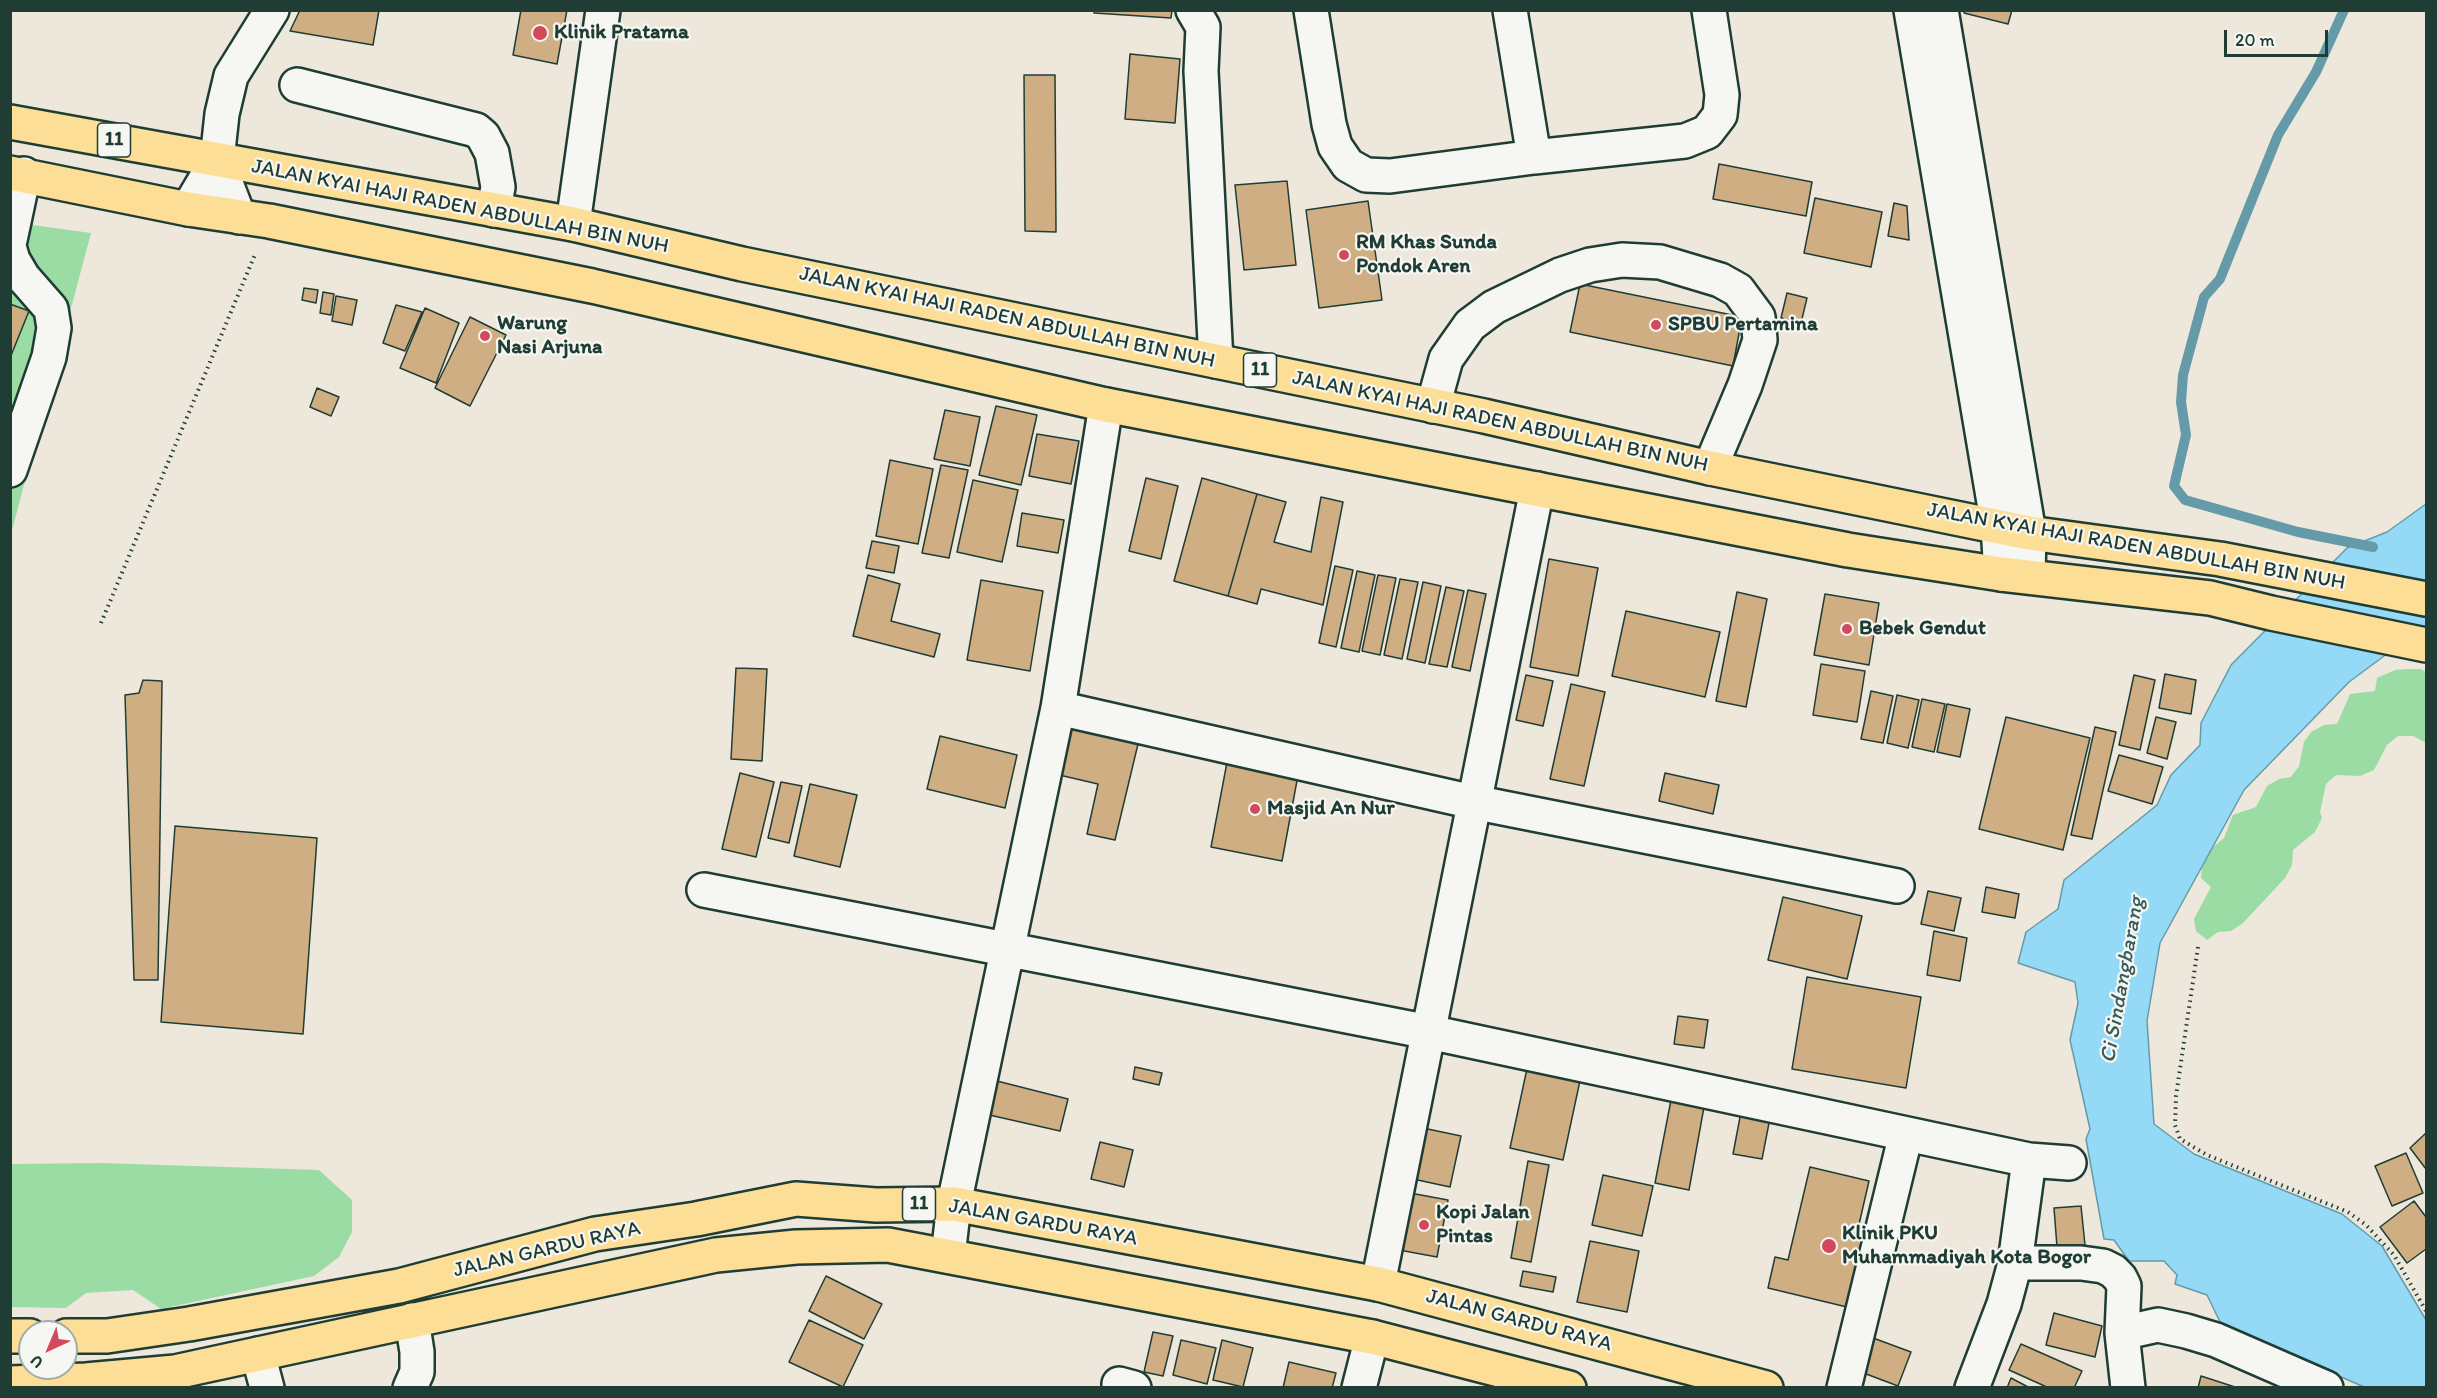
<!DOCTYPE html>
<html>
<head>
<meta charset="utf-8">
<style>
	body { margin:0 }
	#map { position:relative; width:2437px; height:1398px; overflow:hidden; background:#eee8dc; font-family:Itim,sans-serif }
	canvas { display:block }
	.frame { position:absolute; inset:0; border:12px solid #1f3d34; pointer-events:none }
	.north { position:absolute; left:18px; top:1320px; width:60px; height:60px; box-sizing:border-box; background:#f6f6f2; border:2px solid #a0aca6; border-radius:50%; rotate:224deg; font-size:16px; font-weight:700; line-height:24px; text-align:center; color:#1f3d34 }
	.north::after { content:''; display:block; margin:auto; width:21px; height:27px; background:#d1495b; clip-path:polygon(50% 0,100% 100%,50% 72%,0 100%) }
	.scale { position:absolute; left:2224px; top:30px; width:104px; height:27px; box-sizing:border-box; border:3px solid #1f3d34; border-top:0; padding-left:8px; font-size:18px; line-height:21px; white-space:nowrap; color:#1f3d34; -webkit-text-stroke:4px #f6f6f2; paint-order:stroke }
</style>
</head>
<body>
<div id="map">
<canvas width="2437" height="1398"></canvas>
<div class="frame"></div>
<div class="north">U</div>
<div class="scale">20 m</div>
</div>
<script>
const ctx = document.querySelector('canvas').getContext('2d');
ctx.lineJoin = 'round';
function fill(path, color) { ctx.fillStyle = color; ctx.fill(path, 'evenodd'); }
const toPath = rows => new Path2D(rows.map(r => 'M' + r).join(''));
function strokePath(path, color, width, dash) { ctx.strokeStyle = color; ctx.lineWidth = width; ctx.lineCap = dash ? 'butt' : 'round'; ctx.setLineDash(dash || []); ctx.stroke(path); }
function label(font, color, halo, rows, align = 'center') {
  ctx.font = font + ' Itim,sans-serif'; ctx.lineWidth = 4.5; ctx.setLineDash([]); ctx.textBaseline = 'middle'; ctx.strokeStyle = halo; ctx.fillStyle = color; for (const [text, x, y, turn = 0] of rows) {
    ctx.save(); ctx.translate(x, y); ctx.rotate((+turn || 0) * Math.PI / 180); ctx.textAlign = isNaN(turn) ? turn : align; if (halo) ctx.strokeText(text, 0, 0); ctx.fillText(text, 0, 0); ctx.restore();
  }
}
fill(toPath([
	[11,222,91,233,11,534],
	[2408,669,2421,669,2426,672,2426,743,2413,736,2398,736,2387,745,2374,770,2360,776,2336,775,2326,784,2320,812,2322,818,2315,832,2293,850,2292,865,2285,878,2243,923,2231,931,2218,932,2207,940,2196,931,2194,919,2211,887,2201,878,2202,865,2205,854,2224,838,2233,815,2256,807,2267,786,2279,779,2291,777,2299,766,2304,742,2311,732,2324,725,2337,724,2350,694,2375,691,2377,678,2395,670],
	[101,1163,319,1170,352,1200,352,1232,339,1257,314,1276,161,1309,133,1290,86,1293,66,1308,11,1307,11,1164]
]), '#9bdba4');
const water = toPath([
	[2426,504,2426,625,2349,682,2244,790,2160,943,2147,1021,2154,1124,2194,1154,2342,1214,2382,1246,2426,1320,2426,1387,2364,1387,2221,1324,2207,1295,2175,1284,2177,1275,2164,1261,2129,1261,2114,1240,2104,1239,2086,1139,2090,1129,2070,1040,2078,1003,2075,982,2018,963,2026,932,2058,909,2064,880,2157,805,2171,775,2200,745,2201,723,2231,665,2347,548,2387,532,2426,504]
]);
fill(water, '#94daf6');
strokePath(water, '#659ba8', 1.5);
strokePath(toPath([
	[2344,10,2316,72,2278,135,2220,279,2204,297,2183,375,2181,402,2186,435,2174,486,2185,500,2298,532,2373,547]
]), '#659ba8', 10);
const building = toPath([
	[300,10,379,10,373,45,290,31,300,10],
	[521,10,567,10,557,64,513,55,521,10],
	[1094,10,1172,10,1171,18,1094,13,1094,10],
	[1965,10,2012,10,2008,24,1964,13,1965,10],
	[1130,54,1180,59,1175,123,1125,119,1130,54],
	[1024,75,1055,75,1056,232,1025,231,1024,75],
	[1719,164,1812,182,1806,216,1713,199,1719,164],
	[1287,181,1296,265,1244,270,1235,185,1287,181],
	[1815,198,1882,212,1871,267,1804,253,1815,198],
	[1368,201,1382,300,1319,308,1306,210,1368,201],
	[1894,203,1907,206,1909,240,1888,236,1894,203],
	[1580,284,1742,317,1733,366,1570,332,1580,284],
	[304,288,318,290,316,303,302,300,304,288],
	[323,292,334,294,331,315,320,313,323,292],
	[1787,293,1807,298,1801,323,1781,318,1787,293],
	[336,296,357,300,352,325,332,321,336,296],
	[10,304,29,311,10,358,10,304],
	[396,305,422,312,405,351,383,343,396,305],
	[425,308,459,323,436,383,400,368,425,308],
	[470,317,506,335,470,406,435,388,470,317],
	[317,388,339,397,331,416,310,407,317,388],
	[996,406,1037,415,1021,485,979,475,996,406],
	[945,410,980,417,970,466,934,459,945,410],
	[1037,434,1079,441,1071,484,1029,476,1037,434],
	[890,460,933,469,918,544,876,536,890,460],
	[941,465,968,470,949,558,922,553,941,465],
	[1146,478,1178,486,1161,559,1129,551,1146,478],
	[1202,478,1257,494,1228,596,1174,581,1202,478],
	[973,480,1018,490,1002,562,957,552,973,480],
	[1257,494,1286,502,1274,542,1311,552,1321,497,1343,502,1323,605,1261,589,1257,604,1228,596,1257,494],
	[1022,513,1064,520,1058,553,1017,546,1022,513],
	[872,541,899,546,894,573,866,568,872,541],
	[1549,559,1598,568,1578,676,1530,667,1549,559],
	[1335,566,1353,570,1336,647,1319,643,1335,566],
	[1357,571,1375,575,1359,652,1341,648,1357,571],
	[868,575,900,584,891,621,940,634,934,657,853,636,868,575],
	[1378,575,1396,578,1380,655,1362,651,1378,575],
	[1400,579,1418,582,1402,659,1384,655,1400,579],
	[981,580,1043,591,1030,671,967,660,981,580],
	[1423,582,1441,586,1425,663,1407,659,1423,582],
	[1446,587,1464,591,1447,667,1429,664,1446,587],
	[1468,590,1486,594,1470,671,1452,667,1468,590],
	[1737,592,1767,599,1746,707,1716,701,1737,592],
	[1825,594,1879,603,1869,665,1814,655,1825,594],
	[1626,611,1720,632,1705,697,1612,676,1626,611],
	[1821,664,1865,671,1857,722,1813,715,1821,664],
	[736,668,767,669,762,761,731,759,736,668],
	[2165,674,2196,680,2191,714,2159,708,2165,674],
	[1526,675,1553,681,1543,726,1516,720,1526,675],
	[2134,675,2155,680,2140,750,2119,745,2134,675],
	[143,680,162,681,158,980,134,980,125,695,139,693,143,680],
	[1571,684,1605,692,1584,786,1550,779,1571,684],
	[1871,691,1893,696,1883,743,1861,739,1871,691],
	[1897,695,1919,700,1908,748,1887,743,1897,695],
	[1922,699,1945,704,1934,752,1912,747,1922,699],
	[1947,704,1970,709,1960,757,1937,752,1947,704],
	[2006,717,2090,738,2063,850,1979,829,2006,717],
	[2156,717,2176,722,2167,759,2147,753,2156,717],
	[1066,727,1138,744,1115,840,1087,834,1098,784,1055,774,1066,727],
	[2095,727,2116,732,2092,839,2071,835,2095,727],
	[940,736,1017,755,1005,808,927,789,940,736],
	[2119,755,2163,767,2152,804,2108,791,2119,755],
	[1228,757,1299,770,1282,861,1211,847,1228,757],
	[740,773,774,782,756,857,722,849,740,773],
	[1665,773,1719,785,1713,814,1659,801,1665,773],
	[781,782,802,786,789,843,768,838,781,782],
	[810,784,857,795,840,867,794,856,810,784],
	[175,826,317,838,303,1034,161,1022,175,826],
	[1986,887,2019,894,2015,918,1982,912,1986,887],
	[1928,891,1961,898,1954,931,1921,924,1928,891],
	[1783,897,1862,916,1847,979,1768,960,1783,897],
	[1934,931,1967,938,1960,981,1927,975,1934,931],
	[1807,977,1921,997,1906,1088,1792,1069,1807,977],
	[1678,1016,1708,1020,1704,1048,1674,1044,1678,1016],
	[1528,1064,1581,1076,1563,1160,1510,1148,1528,1064],
	[1135,1067,1162,1073,1159,1085,1133,1079,1135,1067],
	[993,1080,1068,1099,1060,1131,985,1114,993,1080],
	[1671,1100,1704,1107,1689,1190,1655,1183,1671,1100],
	[1741,1112,1770,1118,1762,1159,1733,1154,1741,1112],
	[1423,1128,1461,1136,1450,1187,1413,1179,1423,1128],
	[2426,1133,2426,1169,2410,1148,2426,1133],
	[1100,1142,1133,1150,1124,1187,1091,1179,1100,1142],
	[2406,1153,2423,1193,2392,1206,2375,1166,2406,1153],
	[1528,1161,1549,1165,1531,1262,1511,1258,1528,1161],
	[1810,1167,1869,1181,1857,1233,1869,1235,1851,1308,1768,1288,1775,1257,1788,1260,1810,1167],
	[1603,1175,1653,1186,1642,1236,1592,1225,1603,1175],
	[1410,1193,1448,1200,1437,1257,1399,1250,1410,1193],
	[2414,1201,2426,1217,2426,1249,2407,1263,2380,1227,2414,1201],
	[2081,1206,2085,1245,2057,1247,2054,1208,2081,1206],
	[1590,1241,1639,1251,1627,1312,1577,1302,1590,1241],
	[1523,1271,1556,1277,1553,1292,1520,1286,1523,1271],
	[826,1276,882,1304,864,1339,809,1311,826,1276],
	[2054,1313,2102,1326,2095,1357,2046,1345,2054,1313],
	[809,1320,863,1345,843,1387,789,1362,809,1320],
	[1153,1332,1173,1336,1163,1376,1144,1372,1153,1332],
	[1865,1335,1911,1352,1898,1386,1853,1369,1865,1335],
	[1181,1340,1216,1348,1207,1384,1173,1375,1181,1340],
	[1222,1340,1253,1348,1243,1387,1213,1380,1222,1340],
	[2021,1344,2082,1371,2074,1388,2049,1388,2009,1370,2021,1344],
	[1289,1362,1336,1373,1332,1388,1283,1388,1289,1362],
	[2201,1376,2235,1387,2235,1388,2198,1388,2201,1376],
	[2011,1378,2030,1388,2007,1388,2011,1378]
]);
fill(building, '#d0ae83');
strokePath(building, '#1f3d34', 1.5);
const minor = toPath([
	[1193,10,1203,27,1201,71,1216,361],
	[1311,10,1329,124,1335,146,1348,165,1366,175,1390,176,1534,157],
	[1510,10,1534,157,1685,141,1707,132,1720,115,1722,95,1709,10],
	[1911,10,1998,526,2001,574],
	[1941,10,2029,533,2028,576],
	[297,85,476,130,483,136,492,153,498,187,494,210],
	[217,160,239,217],
	[188,209,217,160,222,114,231,76,272,10],
	[573,224,603,10],
	[10,240,24,174],
	[10,250,13,260,23,277,51,309,54,328,49,357,10,470],
	[1433,406,1446,359,1470,325,1494,307,1560,275,1590,265,1622,260,1660,262,1720,280,1738,290,1758,317,1760,340,1745,385,1710,468],
	[1058,708,1473,802,1897,886],
	[704,890,1429,1032,2029,1160,2069,1163],
	[948,1256,954,1204,1058,708,1106,405],
	[2015,1263,2081,1263,2103,1266,2113,1271,2120,1278,2124,1286,2122,1333,2128,1388],
	[1378,1284,1537,489],
	[2122,1333,2158,1325,2186,1331,2216,1340,2326,1388],
	[258,1354,267,1388],
	[1119,1384,1134,1388],
	[410,1388,417,1372,417,1352,412,1320],
	[1359,1388,1372,1337],
	[1844,1388,1906,1134],
	[1972,1388,2004,1304,2015,1263,2029,1160]
]);
const highway = toPath([
	[10,122,573,224,742,264,1484,416,1710,468,2029,533,2220,559,2426,599],
	[10,173,188,209,269,221,592,286,1106,405,1848,550,2001,574,2210,598,2271,613,2426,645],
	[10,1336,30,1336],
	[66,1336,107,1336,189,1324,399,1286,595,1234,696,1219,796,1199,876,1205,954,1204,1378,1284,1766,1388],
	[10,1383,86,1380,175,1372,716,1255,796,1247,888,1245,1372,1337,1569,1388]
]);
strokePath(minor, '#1f3d34', 38);
strokePath(highway, '#1f3d34', 38);
strokePath(toPath([
	[101,623,256,252],
	[2198,947,2176,1096,2175,1125,2180,1139,2207,1155,2348,1212,2366,1225,2394,1255,2426,1311]
]), '#1f3d34', 4, [1.5, 4.5]);
strokePath(minor, '#f6f6f2', 33);
strokePath(highway, '#fdde96', 33);
for (const [x, y, r, color] of [
	[540,33,8,"#d1495b"],
	[1344,255,6,"#d1495b"],
	[1656,325,6,"#d1495b"],
	[485,336,6,"#d1495b"],
	[1847,629,6,"#d1495b"],
	[1255,809,6,"#d1495b"],
	[1424,1225,6,"#d1495b"],
	[1829,1246,8,"#d1495b"]
]) { const dot = new Path2D(); dot.arc(x, y, r, 0, 2 * Math.PI); ctx.fillStyle = color; ctx.fill(dot); strokePath(dot, '#f6f6f2', 2); }
for (const [x, y, w] of [
	[114,140,33],
	[1260,370,33],
	[919,1204,33]
]) { const box = new Path2D(); box.roundRect(x - w / 2, y - 17, w, 34, 4.5); ctx.fillStyle = '#f6f6f2'; ctx.fill(box); strokePath(box, '#1f3d34', 1.5); }
label('bold 20px', '#1f3d34', null, [
	["11",114,140],
	["11",1260,370],
	["11",919,1204]
]);
label('bold 21px', '#1f3d34', '#f6f6f2', [
	["Klinik Pratama",554,33],
	["RM Khas Sunda",1356,243],
	["Pondok Aren",1356,267],
	["Warung",497,324],
	["Nasi Arjuna",497,348],
	["SPBU Pertamina",1668,325],
	["Bebek Gendut",1859,629],
	["Masjid An Nur",1267,809],
	["Kopi Jalan",1436,1213],
	["Pintas",1436,1237],
	["Klinik PKU",1842,1234],
	["Muhammadiyah Kota Bogor",1842,1258]
], 'left');
label('21px', '#1f3d34', '#f6f6f2', [
	["JALAN KYAI HAJI RADEN ABDULLAH BIN NUH",460,207,11],
	["JALAN KYAI HAJI RADEN ABDULLAH BIN NUH",1007,318,12],
	["JALAN KYAI HAJI RADEN ABDULLAH BIN NUH",1500,422,12],
	["JALAN KYAI HAJI RADEN ABDULLAH BIN NUH",2136,547,10],
	["JALAN GARDU RAYA",1043,1223,10],
	["JALAN GARDU RAYA",547,1250,-13],
	["JALAN GARDU RAYA",1519,1321,15]
]);
label('italic 22px', '#365c5b', '#f6f6f2', [
	["Ci Sindangbarang",2123,980,-80]
]);
</script>
</body>
</html>
